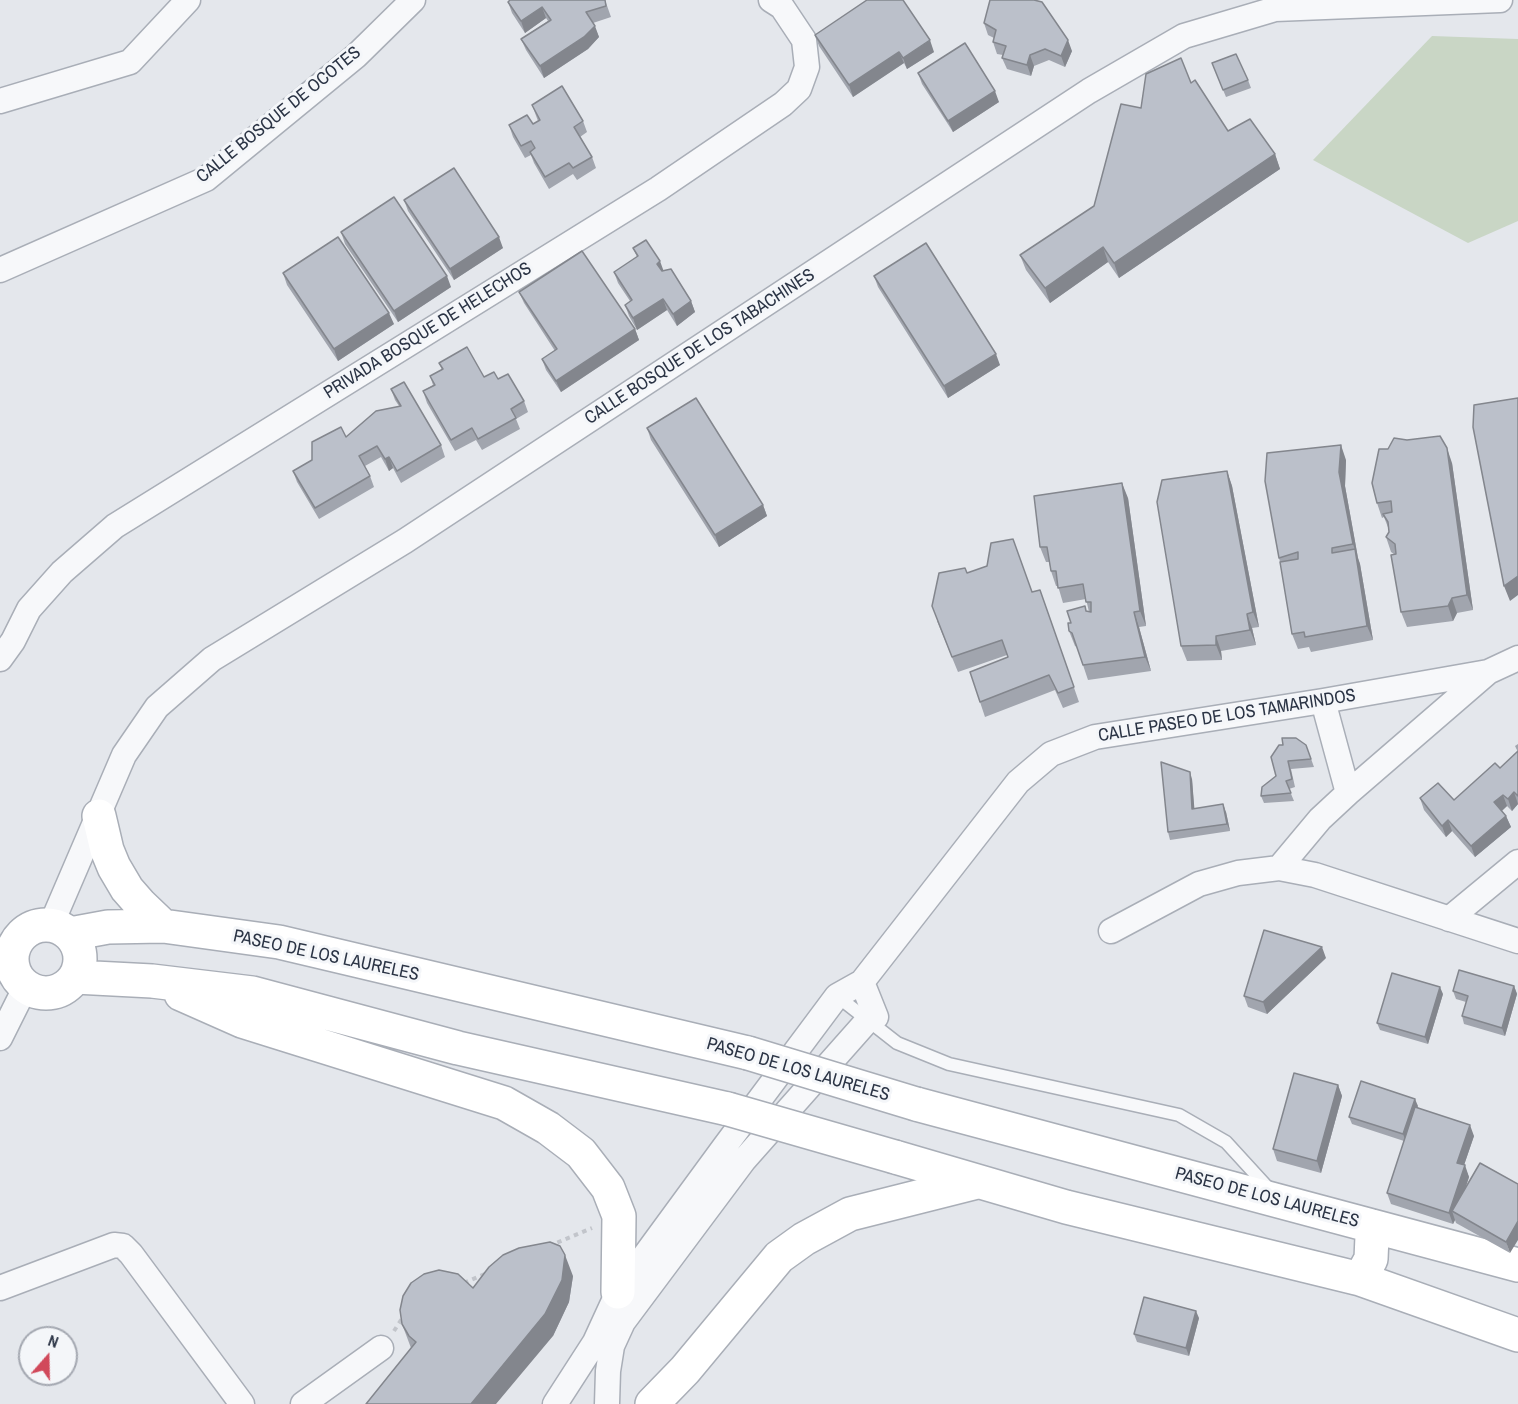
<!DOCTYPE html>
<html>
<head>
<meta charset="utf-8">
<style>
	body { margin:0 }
	#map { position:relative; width:1518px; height:1404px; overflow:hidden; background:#e4e7ec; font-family:"Archivo Narrow",sans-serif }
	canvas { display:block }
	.north { position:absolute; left:18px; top:1326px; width:60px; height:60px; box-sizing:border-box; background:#f4f6f9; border:2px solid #a4a8b1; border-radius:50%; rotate:20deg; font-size:16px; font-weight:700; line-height:24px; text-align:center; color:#2b3445 }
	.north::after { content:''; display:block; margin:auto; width:21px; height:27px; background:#d1495b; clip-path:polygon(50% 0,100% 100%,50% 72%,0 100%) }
</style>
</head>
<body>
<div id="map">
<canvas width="1518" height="1404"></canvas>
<div class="north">N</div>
</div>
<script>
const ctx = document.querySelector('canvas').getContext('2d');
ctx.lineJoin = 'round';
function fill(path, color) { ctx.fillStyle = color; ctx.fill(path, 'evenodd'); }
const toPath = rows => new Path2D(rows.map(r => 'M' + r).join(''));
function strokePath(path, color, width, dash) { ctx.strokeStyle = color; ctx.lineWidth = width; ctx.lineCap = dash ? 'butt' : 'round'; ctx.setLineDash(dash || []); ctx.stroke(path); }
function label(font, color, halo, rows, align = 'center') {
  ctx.font = font + ' "Archivo Narrow",sans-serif'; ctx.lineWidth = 6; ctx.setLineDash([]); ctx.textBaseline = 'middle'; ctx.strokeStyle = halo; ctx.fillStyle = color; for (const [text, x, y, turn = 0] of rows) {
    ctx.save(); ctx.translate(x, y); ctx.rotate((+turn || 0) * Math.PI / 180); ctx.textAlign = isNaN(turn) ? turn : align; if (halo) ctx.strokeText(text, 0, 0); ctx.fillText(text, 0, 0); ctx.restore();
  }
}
fill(toPath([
	[1432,36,1518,39,1518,221,1468,243,1313,160]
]), '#c9d6c5');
const lane = toPath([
	[837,996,897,1043,949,1064,1179,1115,1226,1142,1269,1189]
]);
const street = toPath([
	[0,101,130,62,188,0],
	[0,270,206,179,356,56,413,0],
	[0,659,13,641,29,609,62,572,115,526,658,189,783,104,799,89,807,67,804,40,782,7,771,0],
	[1348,793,1487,673],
	[1279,868,1320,819,1348,793,1323,701],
	[1449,919,1518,862],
	[51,925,124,755,157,707,212,659,405,541,1089,91,1184,36,1275,9,1500,0],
	[1111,931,1199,884,1238,873,1279,868,1315,875,1518,941],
	[0,1038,26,986],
	[0,1288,114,1245,123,1246,131,1254,242,1404],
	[303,1404,381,1348],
	[555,1404,595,1342,618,1292,725,1146,837,996,862,982,1018,782,1051,754,1095,737,1323,701,1488,672,1518,658],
	[607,1404,608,1371,612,1346,623,1322,744,1160,868,1020,876,1017,862,982]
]);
const secondary = toPath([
	[99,816,107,850,114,867,127,889,141,905,163,926],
	'12 959a34 34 0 1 1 68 0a34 34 0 1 1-68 0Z',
	[70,934,108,927,163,926,279,942,748,1053],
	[75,977,152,981,252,993,458,1048,728,1109],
	[181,994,242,1021,504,1103,548,1128,581,1153,608,1188,619,1216,618,1292],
	[916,1104,1518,1265],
	[895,1157,1066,1207,1360,1279,1518,1335],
	[1360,1279,1371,1259,1372,1236,1369,1225],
	[652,1404,685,1370,779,1257,804,1239,850,1214,977,1182]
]);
strokePath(lane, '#a9aeb7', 15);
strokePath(street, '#a9aeb7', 27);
strokePath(secondary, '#a9aeb7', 36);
strokePath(toPath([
	[549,1246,592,1228],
	[464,1283,487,1273],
	[394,1331,403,1317]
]), '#c2c5cb', 4, [4.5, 4.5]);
strokePath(lane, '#f7f8fa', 12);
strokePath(street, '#f7f8fa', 24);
strokePath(secondary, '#fff', 33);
const secondaryBridge = toPath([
	[748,1053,916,1104],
	[728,1109,895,1157]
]);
strokePath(secondaryBridge, '#a9aeb7', 36, []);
strokePath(secondaryBridge, '#fff', 33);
fill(toPath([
	[605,0,611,17,593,23,599,37,588,49,544,78,526,50,521,39,548,21,546,18,525,33,512,13,508,2],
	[984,23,1072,51,1065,67,1049,60,1034,66,1031,76,1007,69,1002,58,1003,55,997,54,993,42,994,38,988,35],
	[815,35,934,52,907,69,904,63,853,97,819,46],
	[1212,63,1248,80,1251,88,1226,97],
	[918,73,999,102,953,132,922,84],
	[1191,83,1228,131,1275,154,1280,169,1119,278,1108,262,1050,303,1026,270,1020,255,1094,206,1141,108],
	[532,105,583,121,587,132,580,137,592,157,596,168,577,180,573,174,549,189,534,163,531,155,525,158,513,137,509,125,533,124,538,121],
	[404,200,503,248,454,280,408,211],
	[341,232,451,287,398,322,345,244],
	[633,248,663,271,691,301,695,312,677,326,667,310,637,330,629,316,625,305,630,301,618,283,614,272,637,257],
	[283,273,394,324,338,361,287,285],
	[874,276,1000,365,948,398,878,287],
	[519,292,635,329,639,340,561,392,546,370,542,359,555,351,524,303],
	[439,363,484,377,498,379,524,401,528,412,516,419,520,429,482,450,476,440,455,451,427,403,423,391,433,385,430,376,442,370],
	[391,389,441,445,445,457,401,483,393,468,389,471,381,457,365,466,370,476,374,487,319,519,297,482,293,471,312,460,346,437,399,406,395,400],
	[647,428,763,505,767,516,719,547,651,440],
	[1346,460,1345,486,1358,558,1360,564,1373,640,1311,652,1309,647,1298,649,1292,634,1280,562,1279,558],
	[1452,463,1473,610,1457,613,1453,621,1407,627,1401,612,1394,554,1391,552,1386,537,1389,532,1389,530,1384,517,1382,518,1377,503],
	[1227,471,1232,486,1259,627,1252,628,1256,645,1221,651,1222,660,1187,661,1181,646],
	[1128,498,1146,626,1139,627,1151,671,1088,680,1077,647,1075,646,1069,631,1071,623,1087,611,1089,612,1086,599,1063,603,1058,586,1056,586,1051,571,1049,562,1046,562,1040,547],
	[967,573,1032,592,1040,590,1079,702,1063,708,1055,690,985,717,980,702,1008,657,1007,655,958,672,937,621],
	[1518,744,1518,804,1512,811,1507,806,1502,811,1506,816,1511,827,1475,857,1452,831,1446,837,1424,810,1420,798,1454,800,1500,768,1518,752,1515,746],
	[1306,745,1314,767,1291,769,1295,787,1289,789,1294,801,1264,803,1261,796,1276,776,1271,757],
	[1192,779,1194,808,1226,812,1230,831,1170,840,1168,832],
	[1326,958,1267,1014,1248,1007,1244,996],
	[1514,986,1517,994,1505,1036,1464,1024,1462,1016,1466,1002,1456,999,1453,991],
	[1443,994,1428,1044,1380,1030,1377,1023],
	[1338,1085,1342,1096,1321,1173,1277,1161,1273,1149],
	[1415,1099,1417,1107,1474,1136,1464,1165,1469,1177,1465,1189,1480,1163,1510,1253,1456,1223,1455,1220,1453,1224,1391,1204,1387,1193,1404,1141,1352,1124,1349,1117],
	[573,1276,569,1302,553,1336,411,1348,402,1324,473,1288],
	[1199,1318,1189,1356,1137,1342,1134,1334]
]), '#a1a5ae');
fill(toPath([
	[542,7,546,18,525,33,521,21],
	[595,26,599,37,588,49,544,78,540,66],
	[930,40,934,52,907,69,903,58],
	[1068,40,1072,51,1065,67,1061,56],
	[899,52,904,63,853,97,849,85],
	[1030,55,1034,66,1031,76,1027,65],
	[995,91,999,102,953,132,948,121],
	[1275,154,1280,169,1119,278,1114,263],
	[499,237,503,248,454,280,450,269],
	[1103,247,1108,262,1050,303,1045,288],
	[660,261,664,272,661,275,657,264],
	[447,276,451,287,398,322,394,311],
	[663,299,667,310,637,330,633,318],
	[691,301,695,312,677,326,673,314],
	[389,313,394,324,338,361,334,349],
	[635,329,639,340,561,392,556,381],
	[996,354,1000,365,948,398,944,386],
	[1341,445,1346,460,1345,486,1358,558,1360,564,1373,640,1367,626,1355,550,1353,544,1339,472],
	[1447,448,1452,463,1473,610,1467,595],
	[389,457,393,468,389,471,385,459],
	[1227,471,1232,486,1259,627,1253,612],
	[1122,483,1128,498,1146,626,1140,611],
	[763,505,767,516,719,547,715,535],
	[1518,576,1518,595,1510,601,1504,586],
	[1452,598,1457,613,1453,621,1448,606],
	[1134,612,1139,627,1151,671,1145,657],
	[1247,614,1252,628,1256,645,1250,630],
	[1216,636,1221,651,1222,660,1216,645],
	[1190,772,1192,779,1195,816,1192,809],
	[1514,792,1518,804,1512,811,1508,799],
	[1503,795,1507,806,1498,814,1494,802],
	[1223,804,1226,812,1230,831,1227,824],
	[1506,816,1511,827,1475,857,1471,846],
	[1448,820,1452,831,1446,837,1442,826],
	[1322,947,1326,958,1267,1014,1263,1002],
	[1514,986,1517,994,1505,1036,1502,1028],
	[1440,987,1443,994,1428,1044,1425,1037],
	[1338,1085,1342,1096,1321,1173,1317,1161],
	[1415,1099,1418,1106,1406,1142,1403,1134],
	[1470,1125,1474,1136,1461,1174,1457,1163],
	[1465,1165,1469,1177,1457,1214,1452,1211,1455,1220,1453,1224,1449,1213],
	[1518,1221,1518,1240,1510,1253,1506,1242],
	[565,1255,573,1276,569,1302,553,1336,496,1404,471,1404],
	[1196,1311,1199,1318,1189,1356,1186,1348]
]), '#83868d');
const building = toPath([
	[510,0,605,0,606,6,586,12,595,26,584,37,540,66,521,39,551,20,542,7,521,21,508,2,510,0],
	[867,0,903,0,930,40,903,58,899,52,849,85,815,35,867,0],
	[990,0,1034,0,1042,2,1068,40,1061,56,1045,49,1030,55,1027,65,1002,58,1006,46,993,42,996,30,984,23,990,0],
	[965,43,995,91,948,121,918,73,965,43],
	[1236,54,1248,80,1223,90,1212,63,1236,54],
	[1181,58,1191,83,1195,80,1228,131,1250,119,1275,154,1114,263,1103,247,1045,288,1020,255,1094,206,1121,104,1141,108,1146,74,1181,58],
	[562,86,583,121,574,127,592,157,573,168,569,163,545,177,530,152,535,148,531,141,521,146,509,125,527,115,533,124,540,120,532,105,562,86],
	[454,168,499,237,450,269,404,200,454,168],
	[394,197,447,276,394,311,341,232,394,197],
	[338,237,389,313,334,349,283,273,338,237],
	[646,240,660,261,657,264,662,271,671,269,691,301,673,314,663,299,633,318,625,305,632,300,614,272,638,256,633,248,646,240],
	[926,243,996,354,944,386,874,276,926,243],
	[582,251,635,329,556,381,542,359,557,349,519,292,582,251],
	[467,347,484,377,494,372,498,379,508,374,524,401,511,409,516,418,478,439,472,428,451,440,423,391,435,385,430,376,443,369,439,363,467,347],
	[404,382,441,445,397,471,389,457,385,459,377,446,359,456,370,476,315,508,293,471,312,460,312,442,341,427,346,437,376,411,401,406,391,389,404,382],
	[696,398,763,505,715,535,647,428,696,398],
	[1518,398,1518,576,1504,586,1473,427,1474,405,1518,398],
	[1440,436,1447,448,1467,595,1452,598,1448,606,1401,612,1391,555,1396,554,1395,544,1386,537,1389,532,1388,522,1383,514,1392,512,1391,501,1377,503,1372,483,1379,449,1388,449,1394,438,1407,440,1440,436],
	[1341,445,1339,472,1353,544,1332,548,1332,553,1355,549,1367,626,1305,637,1304,632,1292,634,1280,562,1298,559,1298,552,1279,558,1265,481,1267,453,1341,445],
	[1227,471,1253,612,1247,614,1250,630,1216,636,1216,645,1181,646,1157,502,1162,480,1227,471],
	[1122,483,1140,611,1134,612,1145,657,1083,665,1072,633,1069,631,1068,623,1071,623,1067,611,1085,606,1086,611,1091,612,1091,602,1086,602,1083,584,1058,588,1056,571,1051,571,1047,547,1040,547,1034,496,1122,483],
	[1013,539,1032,592,1040,590,1074,687,1058,693,1049,675,980,702,970,672,1008,657,1002,640,952,657,932,606,939,573,965,568,967,573,987,566,991,543,1013,539],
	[1282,738,1296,738,1306,745,1311,759,1288,761,1292,779,1286,781,1291,793,1261,796,1262,787,1276,776,1271,757,1279,745,1283,745,1282,738],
	[1518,751,1518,796,1514,792,1508,799,1503,795,1494,802,1506,816,1471,846,1448,820,1442,826,1420,798,1438,783,1454,800,1495,763,1500,768,1518,751],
	[1161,762,1190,772,1192,809,1223,804,1227,824,1168,832,1161,762],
	[1264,930,1322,947,1263,1002,1244,996,1264,930],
	[1459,970,1514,986,1502,1028,1462,1016,1468,996,1453,991,1459,970],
	[1392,973,1440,987,1425,1037,1377,1023,1392,973],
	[1294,1073,1338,1085,1317,1161,1273,1149,1294,1073],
	[1361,1081,1415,1099,1403,1134,1349,1117,1361,1081],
	[1415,1107,1470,1125,1457,1163,1465,1165,1449,1213,1387,1193,1415,1107],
	[1480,1163,1518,1184,1518,1221,1506,1242,1452,1211,1480,1163],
	[550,1242,560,1246,565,1255,562,1280,545,1314,471,1404,366,1404,416,1342,409,1336,402,1324,400,1310,403,1296,411,1283,424,1274,439,1270,458,1274,473,1288,489,1267,503,1255,519,1248,550,1242],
	[1144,1297,1196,1311,1186,1348,1134,1334,1144,1297]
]);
fill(building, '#bbc0ca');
strokePath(building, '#83868d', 1.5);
label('18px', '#2b3445', '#f4f6f9', [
	["CALLE BOSQUE DE OCOTES",279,115,-39],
	["PRIVADA BOSQUE DE HELECHOS",428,331,-32],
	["CALLE BOSQUE DE LOS TABACHINES",700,347,-33],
	["CALLE PASEO DE LOS TAMARINDOS",1227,716,-9],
	["PASEO DE LOS LAURELES",326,956,12],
	["PASEO DE LOS LAURELES",798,1070,16],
	["PASEO DE LOS LAURELES",1267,1198,15]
]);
</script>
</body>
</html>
